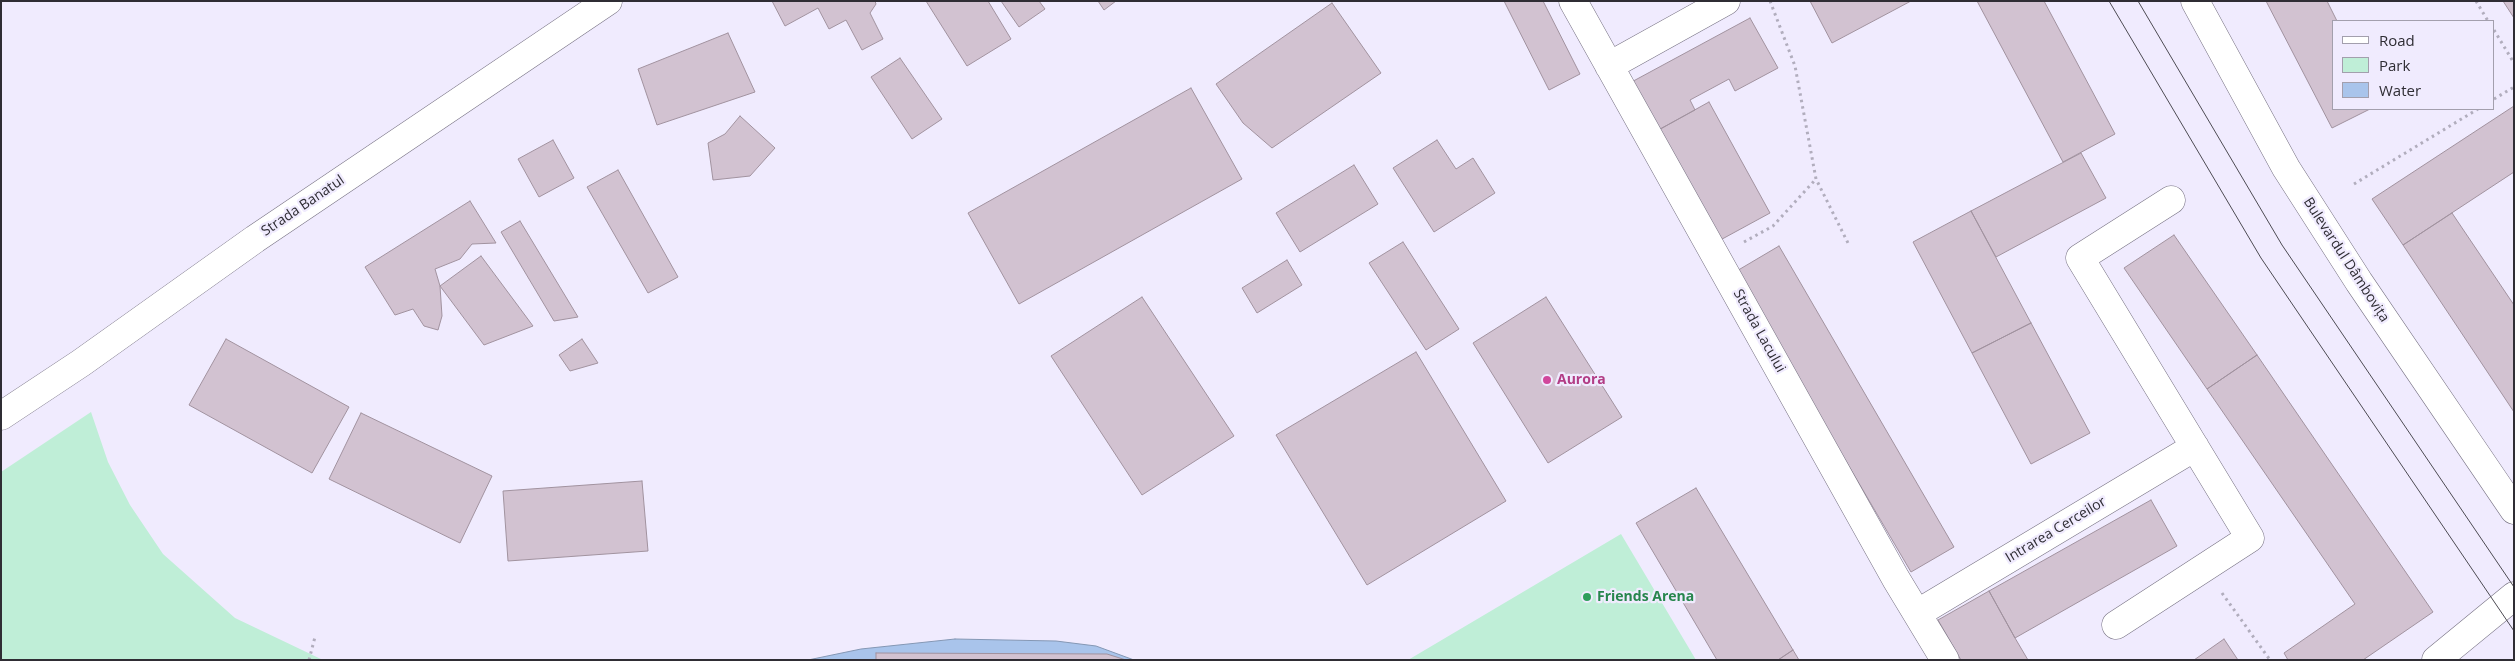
<!DOCTYPE html>
<html>
<head>
<meta charset="utf-8">
<style>
	body { margin:0 }
	#map { position:relative; width:2515px; height:661px; overflow:hidden; background:#f0ebfe; font-family:"Open Sans",sans-serif }
	canvas { display:block }
	.frame { position:absolute; inset:0; border:2px solid #2f2d34; pointer-events:none }
	.legend { position:absolute; left:2332px; top:20px; width:162px; height:90px; box-sizing:border-box; background:#f0ebfe; border:1px solid #a39fad; margin:0; padding:6px 9px; list-style:none; font-size:15px; color:#2f2d34 }
	.legend li { display:flex; align-items:center; gap:10px; height:25px }
	.legend b { width:25px; border:1px solid #a39fad }
</style>
</head>
<body>
<div id="map">
<canvas width="2515" height="661"></canvas>
<div class="frame"></div>
<ul class="legend">
<li><b style="height:6px;background:#fff"></b>Road</li>
<li><b style="height:14px;background:#bfeed7"></b>Park</li>
<li><b style="height:14px;background:#a9c4eb"></b>Water</li>
</ul>
</div>
<script>
const ctx = document.querySelector('canvas').getContext('2d');
ctx.lineJoin = 'round';
function fill(path, color) { ctx.fillStyle = color; ctx.fill(path, 'evenodd'); }
const toPath = rows => new Path2D(rows.map(r => 'M' + r).join(''));
function strokePath(path, color, width, dash) { ctx.strokeStyle = color; ctx.lineWidth = width; ctx.lineCap = dash ? 'butt' : 'round'; ctx.setLineDash(dash || []); ctx.stroke(path); }
function label(font, color, halo, rows, align = 'center') {
  ctx.font = font + ' "Open Sans",sans-serif'; ctx.lineWidth = 4.5; ctx.setLineDash([]); ctx.textBaseline = 'middle'; ctx.strokeStyle = halo; ctx.fillStyle = color; for (const [text, x, y, turn = 0] of rows) {
    ctx.save(); ctx.translate(x, y); ctx.rotate((+turn || 0) * Math.PI / 180); ctx.textAlign = isNaN(turn) ? turn : align; if (halo) ctx.strokeText(text, 0, 0); ctx.fillText(text, 0, 0); ctx.restore();
  }
}
fill(toPath([
	[91,412,108,462,130,505,163,554,235,618,323,660,1,660,1,472],
	[1621,534,1696,660,1408,660]
]), '#bfeed7');
const water = toPath([
	[955,639,1056,641,1096,646,1134,660,808,660,861,649,955,639]
]);
fill(water, '#a9c4eb');
strokePath(water, '#8497b4', 1);
const building = toPath([
	[772,1,875,1,876,4,870,13,883,39,862,50,846,20,829,29,818,8,785,26,772,1],
	[926,1,988,1,1011,39,967,66,926,1],
	[1001,1,1039,1,1045,9,1019,27,1001,1],
	[1098,1,1116,1,1104,10,1098,1],
	[1504,1,1543,1,1580,74,1549,90,1504,1],
	[1810,1,1911,1,1832,43,1810,1],
	[1977,1,2044,1,2115,134,2063,162,1977,1],
	[2266,1,2327,1,2337,21,2334,21,2334,109,2370,109,2332,128,2266,1],
	[2503,1,2514,1,2514,18,2503,1],
	[1332,3,1381,73,1272,148,1243,123,1216,84,1332,3],
	[1750,18,1778,68,1735,91,1729,79,1690,100,1695,110,1653,133,1626,85,1750,18],
	[728,33,755,92,657,125,638,69,728,33],
	[900,58,942,119,912,139,871,77,900,58],
	[1191,88,1242,179,1019,304,968,213,1191,88],
	[1709,102,1770,213,1713,244,1653,133,1709,102],
	[2514,106,2514,172,2403,245,2372,199,2514,106],
	[740,116,775,148,750,176,713,180,708,143,725,134,740,116],
	[553,140,574,178,539,197,518,159,553,140],
	[1437,140,1456,169,1473,158,1495,193,1434,232,1393,168,1437,140],
	[2081,153,2106,198,1996,257,1971,211,2081,153],
	[1354,165,1378,204,1300,252,1276,213,1354,165],
	[618,170,678,277,648,293,587,187,618,170],
	[470,201,496,243,472,244,460,259,435,269,440,286,442,316,438,330,424,326,413,309,395,315,365,267,470,201],
	[1971,211,2031,323,1972,353,1913,242,1971,211],
	[2452,213,2514,305,2514,412,2403,245,2452,213],
	[520,221,578,317,554,321,501,232,520,221],
	[2174,235,2257,355,2207,389,2124,268,2174,235],
	[1403,242,1459,329,1426,350,1369,263,1403,242],
	[1779,246,1954,547,1911,572,1735,272,1779,246],
	[481,256,533,326,484,345,440,286,481,256],
	[1287,260,1302,285,1257,313,1242,288,1287,260],
	[1142,297,1234,436,1142,495,1051,356,1142,297],
	[1546,297,1622,417,1548,463,1473,343,1546,297],
	[2031,323,2090,433,2031,464,1972,353,2031,323],
	[226,339,349,407,312,473,189,405,226,339],
	[582,339,598,363,570,371,559,355,582,339],
	[1416,352,1506,501,1367,585,1276,435,1416,352],
	[2257,355,2433,612,2363,660,2288,660,2284,653,2355,604,2207,389,2257,355],
	[361,413,492,476,460,543,329,479,361,413],
	[642,481,648,551,508,561,503,491,642,481],
	[1696,488,1793,650,1778,660,1717,660,1636,523,1696,488],
	[2151,500,2177,546,2015,638,1989,591,2151,500],
	[1989,591,2015,638,2028,660,1961,660,1938,620,1989,591],
	[2224,639,2238,660,2194,660,2224,639],
	[1793,650,1799,660,1778,660,1793,650],
	[876,653,1107,654,1126,660,876,660,876,653]
]);
fill(building, '#d2c2d1');
strokePath(building, '#a1929f', 1);
const minor = toPath([
	[1573,1,1896,579,1945,660],
	[1609,66,1726,1],
	[1918,613,2195,447],
	[2116,625,2250,538,2080,258,2171,200],
	[2436,660,2514,596]
]);
const major = toPath([
	[2195,1,2286,168,2359,282,2514,510],
	[1,416,81,363,255,239,608,1]
]);
strokePath(minor, '#767182', 29);
strokePath(major, '#767182', 29);
strokePath(toPath([
	[1770,1,1795,66,1816,179,1849,245],
	[2476,1,2488,21],
	[2494,30,2514,63],
	[2494,99,2514,87],
	[2354,184,2478,109],
	[1744,242,1773,226,1816,179],
	[2222,593,2270,660],
	[309,660,315,637]
]), '#b1adbd', 3, [2.5, 4]);
strokePath(minor, '#fff', 28);
strokePath(major, '#fff', 28);
strokePath(toPath([
	[2109,1,2261,258,2514,631],
	[2138,1,2282,245,2514,587]
]), '#4d4b53', 1);
for (const [x, y, r, color] of [
	[1547,380,5,"#d1479c"],
	[1587,597,5,"#2e9e5b"]
]) { const dot = new Path2D(); dot.arc(x, y, r, 0, 2 * Math.PI); ctx.fillStyle = color; ctx.fill(dot); strokePath(dot, '#f0ebfe', 2); }
label('14px', '#2f2d34', '#f0ebfe', [
	["Strada Banatul",303,206,-34],
	["Bulevardul Dâmbovița",2346,260,57],
	["Strada Lacului",1759,331,61],
	["Intrarea Cerceilor",2056,530,-31]
]);
label('bold 14px', '#b23c85', '#f0ebfe', [
	["Aurora",1557,380]
], 'left');
label('bold 14px', '#27864d', '#f0ebfe', [
	["Friends Arena",1597,597]
], 'left');
</script>
</body>
</html>
